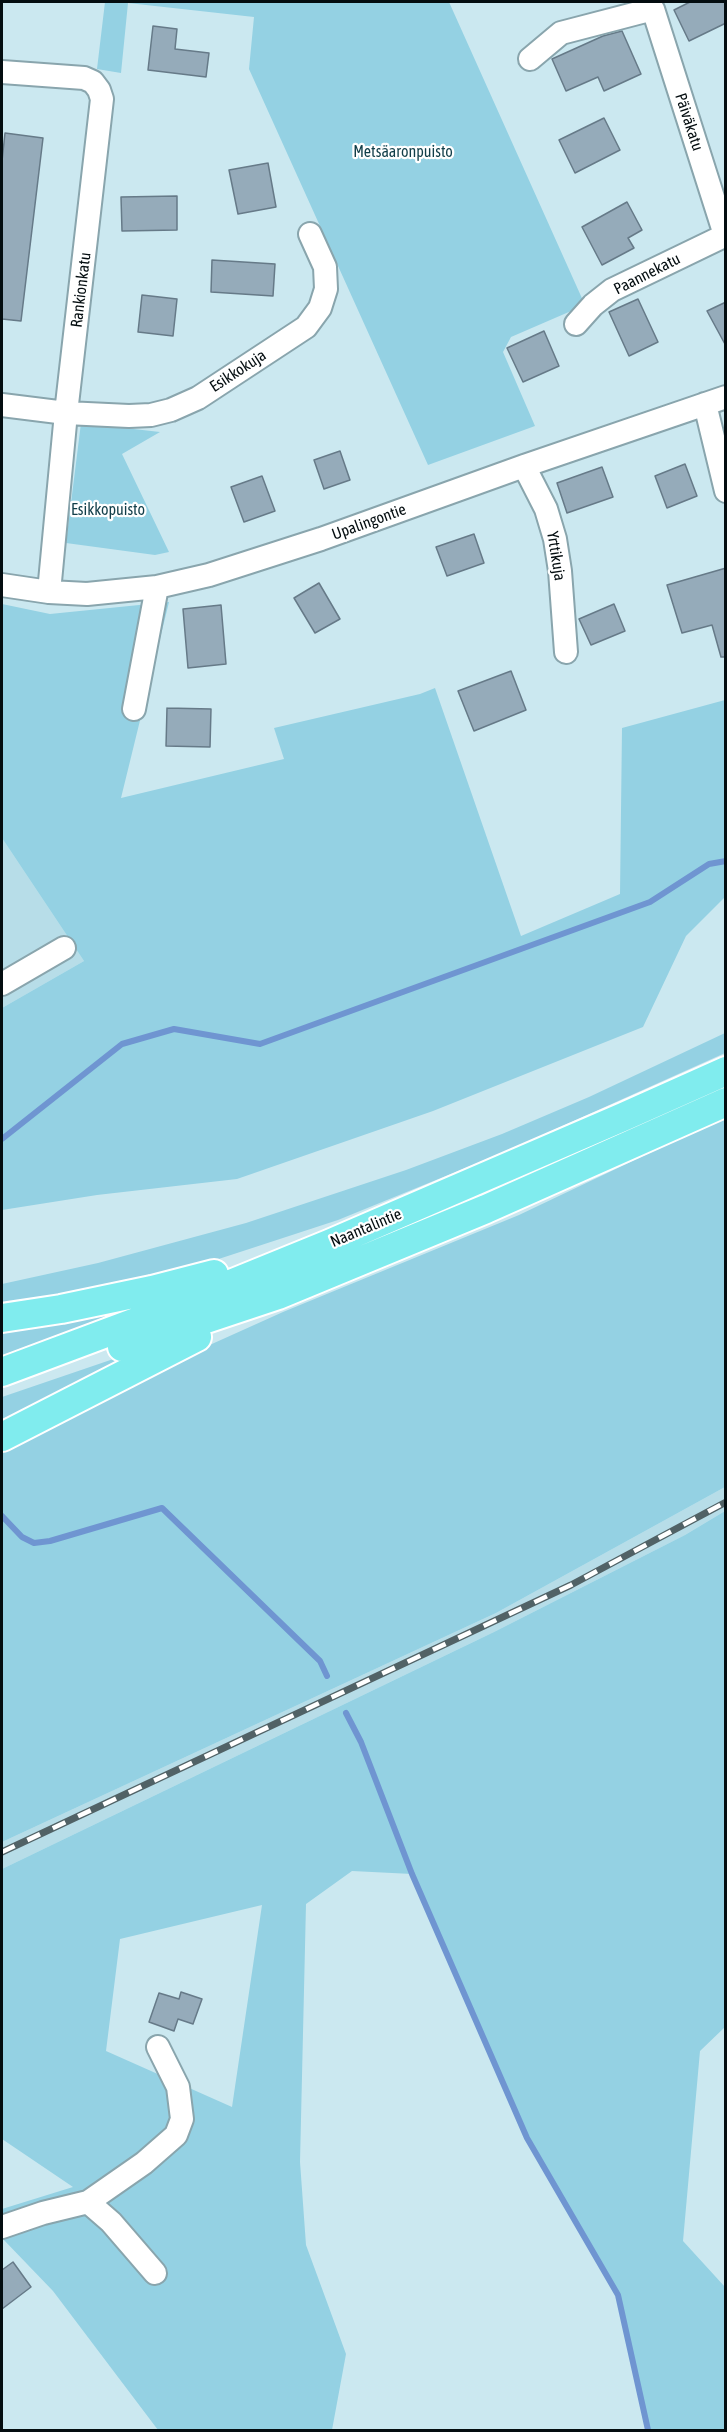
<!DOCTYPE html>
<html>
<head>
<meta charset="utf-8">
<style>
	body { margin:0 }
	#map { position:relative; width:727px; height:2432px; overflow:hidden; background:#cbe8f0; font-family:"Asap Condensed",sans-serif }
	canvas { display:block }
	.frame { position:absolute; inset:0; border:3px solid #040d10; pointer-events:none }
</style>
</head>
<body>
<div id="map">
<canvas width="727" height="2432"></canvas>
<div class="frame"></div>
</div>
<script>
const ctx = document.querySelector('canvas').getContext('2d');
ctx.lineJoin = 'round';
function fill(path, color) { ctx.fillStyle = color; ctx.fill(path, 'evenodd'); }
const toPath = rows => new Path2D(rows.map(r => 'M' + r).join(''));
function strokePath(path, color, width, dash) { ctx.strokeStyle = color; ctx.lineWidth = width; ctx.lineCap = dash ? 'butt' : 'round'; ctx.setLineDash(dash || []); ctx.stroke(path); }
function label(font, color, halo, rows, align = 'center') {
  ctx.font = font + ' "Asap Condensed",sans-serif'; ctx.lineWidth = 4.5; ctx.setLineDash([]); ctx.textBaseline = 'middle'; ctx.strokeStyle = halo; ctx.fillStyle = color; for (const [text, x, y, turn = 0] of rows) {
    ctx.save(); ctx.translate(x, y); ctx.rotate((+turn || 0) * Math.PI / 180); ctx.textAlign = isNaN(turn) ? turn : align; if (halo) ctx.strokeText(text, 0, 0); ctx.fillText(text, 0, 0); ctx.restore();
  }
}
fill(toPath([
	[2,838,84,961,2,1008],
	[725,1487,725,1511,685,1535,494,1632,2,1869,2,1842,496,1613]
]), '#b7dde8');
fill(toPath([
	[105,2,449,2,585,305,511,337,503,352,535,426,428,465,249,69,254,17,128,3,121,73,97,69],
	[81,423,160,432,122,454,169,552,155,555,66,543],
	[169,602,121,798,284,759,274,728,420,694,435,688,521,936,620,894,622,728,725,700,725,897,686,936,643,1027,433,1111,237,1179,97,1195,2,1210,2,1008,84,961,2,838,2,604,50,614],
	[725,1033,725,1053,507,1151,338,1220,188,1269,2,1307,2,1284,98,1263,246,1223,406,1170,502,1134,589,1097],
	[725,1117,725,1487,496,1613,2,1842,2,1453,203,1348,283,1312,519,1215],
	[139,1306,2,1358,2,1330],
	[131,1353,134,1356,2,1425,2,1397],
	[725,1511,725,2027,700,2051,683,2241,725,2287,725,2430,648,2430,618,2295,527,2138,412,1874,352,1871,306,1904,300,2162,306,2245,346,2354,332,2430,158,2430,53,2291,2,2238,2,2209,73,2187,2,2139,2,1869,494,1632,685,1535],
	[262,1905,232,2107,106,2051,120,1939]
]), '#94d1e3');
strokePath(toPath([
	[2,1139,122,1044,174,1029,260,1044,650,902,709,864,726,861],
	[2,1516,22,1537,34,1543,50,1541,162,1508,320,1661,327,1676],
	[346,1713,361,1742,412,1874,527,2138,618,2295,648,2430]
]), '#6f95d1', 6);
const building = toPath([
	[690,2,726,2,726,23,689,41,674,10,690,2],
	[153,26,177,29,175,49,209,53,206,77,148,70,153,26],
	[622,31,641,74,604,91,598,77,566,91,552,59,603,36,622,31],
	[604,118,620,150,575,173,559,140,604,118],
	[5,133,43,138,21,321,2,319,2,161,5,133],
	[268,163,276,207,238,214,229,170,268,163],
	[177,196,177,230,122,231,121,197,177,196],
	[627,202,642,230,628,238,634,248,602,265,582,227,627,202],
	[212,260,275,264,273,296,211,292,212,260],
	[142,295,177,299,173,336,138,332,142,295],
	[638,299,658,342,629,356,609,312,638,299],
	[726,302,726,346,707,311,726,302],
	[544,331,559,366,523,382,507,348,544,331],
	[340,451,350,480,324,489,314,460,340,451],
	[685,464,697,496,667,508,655,476,685,464],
	[602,467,613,497,567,513,557,483,602,467],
	[262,476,275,511,244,522,231,487,262,476],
	[474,534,484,563,447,576,436,547,474,534],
	[726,568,726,657,721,657,712,625,682,633,667,585,726,568],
	[319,583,340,619,315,633,294,598,319,583],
	[614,604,625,631,591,645,579,619,614,604],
	[221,605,226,664,188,668,183,609,221,605],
	[511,671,526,710,474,731,458,691,511,671],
	[167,708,211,709,210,747,166,746,167,708],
	[181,1992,202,1999,193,2024,178,2019,174,2031,149,2022,159,1993,179,1999,181,1992],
	[13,2262,31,2287,2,2309,2,2270,13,2262]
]);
fill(building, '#95abba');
strokePath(building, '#667a88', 1.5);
const minor = toPath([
	[530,59,561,33,653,9,725,235],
	[2,72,84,78,93,82,99,90,102,99,66,413,49,592],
	[576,324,593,305,612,290,726,235],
	[705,404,726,491],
	[2,405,66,413,129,416,151,415,171,410,198,398,306,327,320,308,326,289,325,267,310,234],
	[524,466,546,509,555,539,560,571,566,652],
	[2,585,49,592,87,594,157,587,209,575,321,539,524,466,726,397],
	[134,709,157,587],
	[2,984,64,948],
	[88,2202,144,2163,176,2135,182,2119,178,2087,158,2047],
	[2,2227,43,2213,88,2202,111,2222,155,2273]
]);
const major = toPath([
	[2,1318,61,1309,152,1290,214,1274],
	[122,1347,278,1295,486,1209,726,1102],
	[2,1372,157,1314,329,1244,623,1117,726,1071],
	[2,1437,197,1337]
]);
strokePath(minor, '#89a5ad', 26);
strokePath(major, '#fff', 32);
strokePath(minor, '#fff', 22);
strokePath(major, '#80ecee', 28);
const rail = toPath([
	[2,1852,571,1585,726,1502]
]);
strokePath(rail, '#516266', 7);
strokePath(rail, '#fff', 4.5, [14]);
label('16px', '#040d10', '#fff', [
	["Päiväkatu",689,122,72],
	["Paannekatu",647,274,-27],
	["Rankionkatu",81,290,-83],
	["Esikkokuja",238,371,-33],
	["Upalingontie",369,522,-20],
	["Yrttikuja",556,556,81],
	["Naantalintie",366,1228,-23]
]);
label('16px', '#113e49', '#fff', [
	["Metsäaronpuisto",403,152],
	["Esikkopuisto",108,510]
]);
</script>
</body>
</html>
